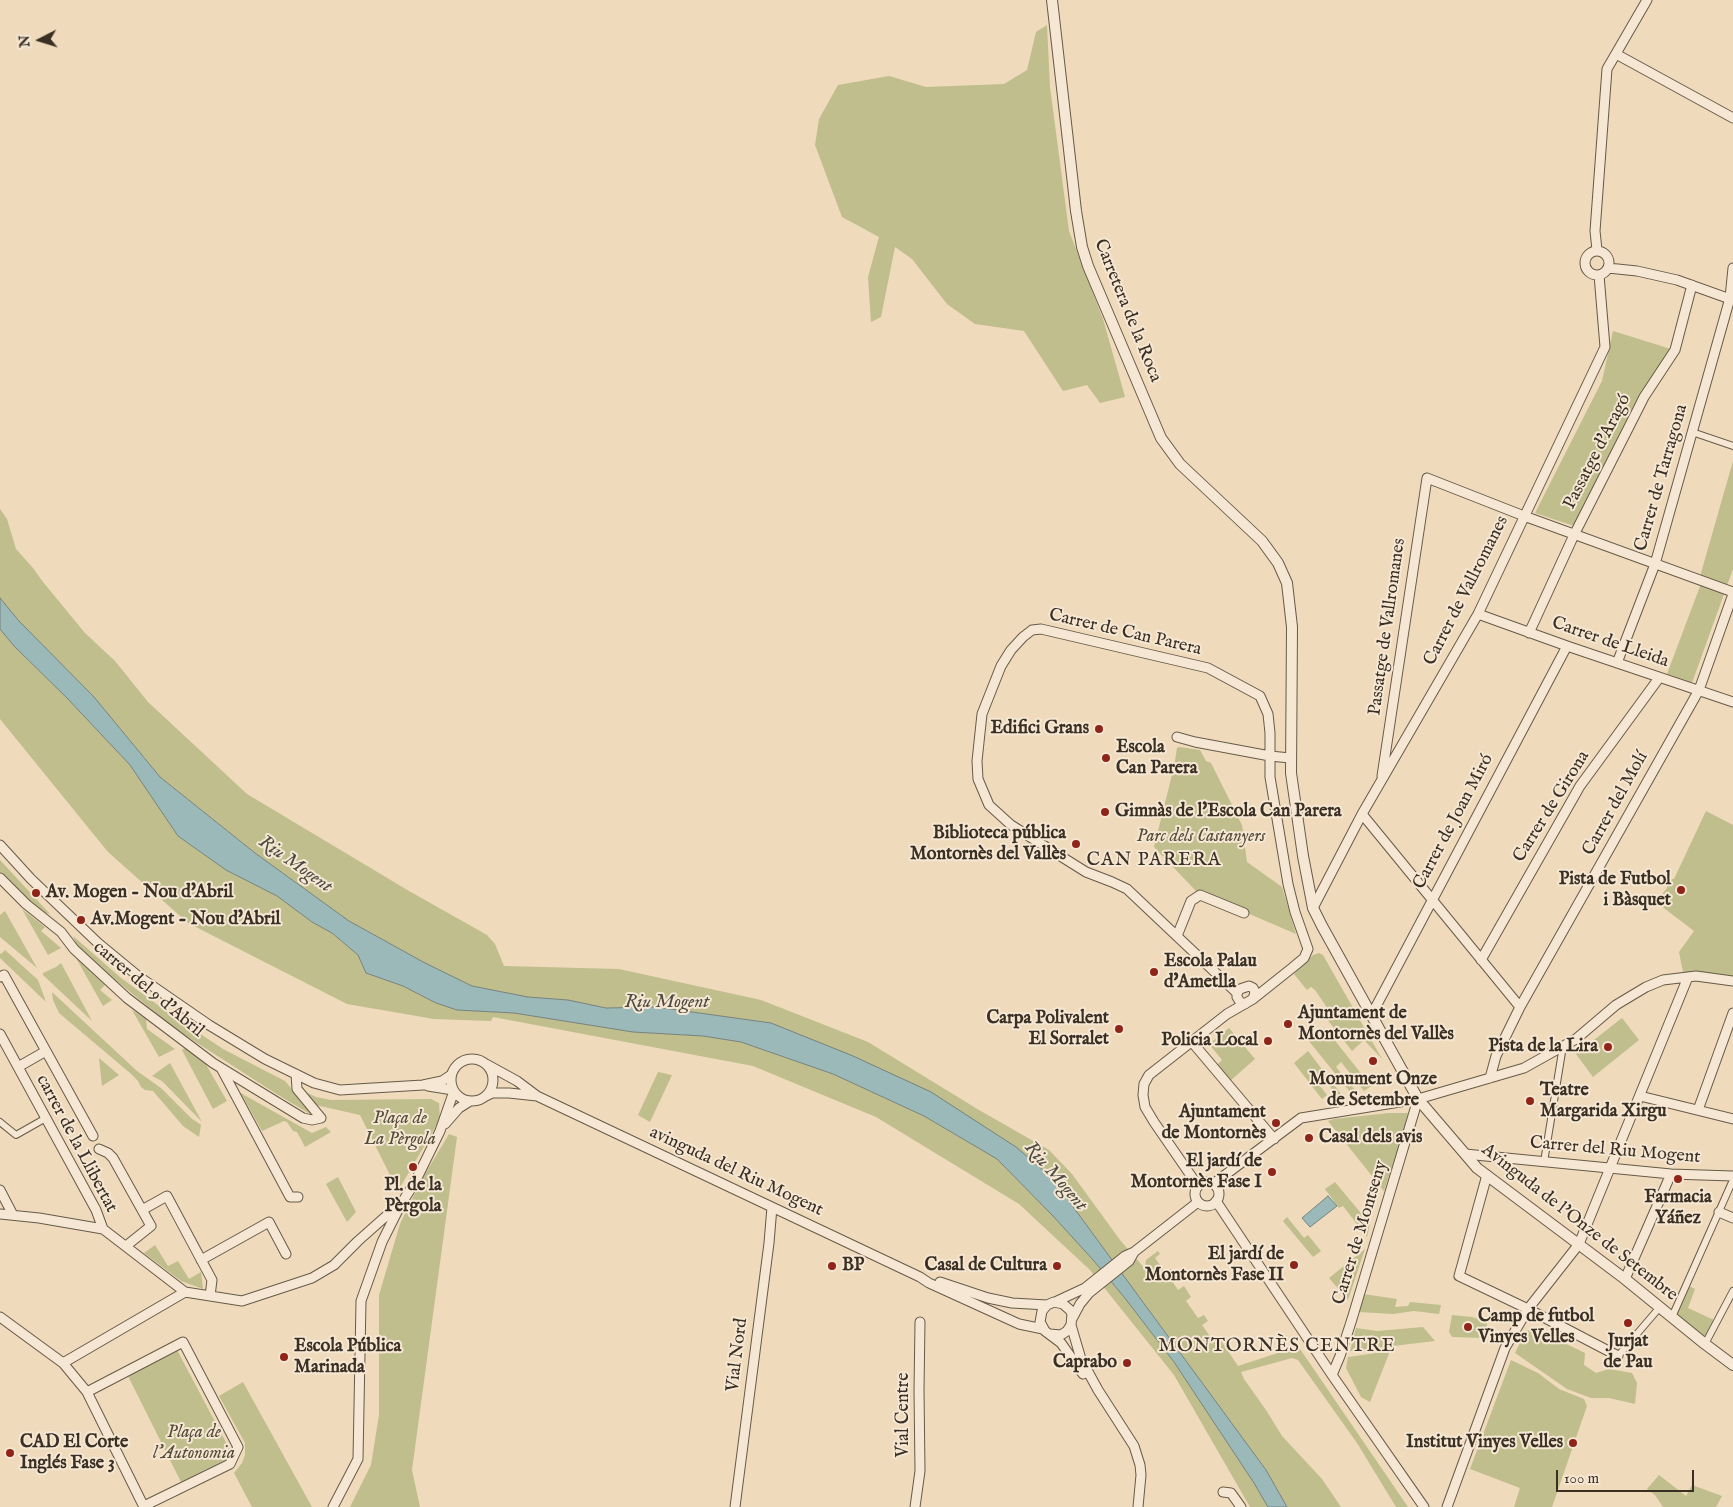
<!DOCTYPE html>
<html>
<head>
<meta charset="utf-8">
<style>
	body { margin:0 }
	#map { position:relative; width:1733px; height:1507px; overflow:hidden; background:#efdabb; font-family:"IM FELL English",serif }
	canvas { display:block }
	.north { position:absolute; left:15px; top:15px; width:50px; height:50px; -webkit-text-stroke:4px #f5e7d3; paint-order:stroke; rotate:265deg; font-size:14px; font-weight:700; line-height:20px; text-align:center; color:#3a2f23 }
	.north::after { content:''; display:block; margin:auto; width:18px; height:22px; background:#3a2f23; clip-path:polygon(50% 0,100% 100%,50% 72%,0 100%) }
	.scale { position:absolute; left:1556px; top:1470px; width:138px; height:22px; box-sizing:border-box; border:2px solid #3a2f23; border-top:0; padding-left:6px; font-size:15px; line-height:18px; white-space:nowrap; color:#3a2f23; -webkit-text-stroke:4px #f5e7d3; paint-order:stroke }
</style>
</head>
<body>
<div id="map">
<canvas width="1733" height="1507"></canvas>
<div class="north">N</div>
<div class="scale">100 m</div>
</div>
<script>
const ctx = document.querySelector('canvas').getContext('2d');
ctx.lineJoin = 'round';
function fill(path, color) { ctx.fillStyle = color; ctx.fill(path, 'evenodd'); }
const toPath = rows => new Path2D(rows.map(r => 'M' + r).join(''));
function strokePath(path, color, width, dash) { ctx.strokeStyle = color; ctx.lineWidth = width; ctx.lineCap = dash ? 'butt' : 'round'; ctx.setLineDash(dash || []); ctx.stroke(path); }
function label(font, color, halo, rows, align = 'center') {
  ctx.font = font + ' "IM FELL English",serif'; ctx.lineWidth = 4; ctx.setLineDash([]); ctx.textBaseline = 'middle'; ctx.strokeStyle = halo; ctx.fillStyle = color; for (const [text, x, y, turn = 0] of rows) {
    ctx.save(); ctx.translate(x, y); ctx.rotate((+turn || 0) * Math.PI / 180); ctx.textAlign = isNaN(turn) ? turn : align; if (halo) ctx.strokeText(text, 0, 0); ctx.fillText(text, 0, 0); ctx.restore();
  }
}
fill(toPath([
	[1047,25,1050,87,1069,231,1103,319,1125,397,1100,403,1087,385,1063,391,1024,331,975,324,947,304,912,259,895,247,881,317,871,322,868,277,879,237,842,217,815,145,819,119,838,85,889,76,926,87,1004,84,1027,70,1036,32],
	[1613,331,1671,349,1647,392,1639,395,1574,526,1535,513,1602,381],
	[1733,461,1733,569,1692,683,1667,674,1702,581,1701,573],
	[0,509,7,519,16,549,33,568,43,582,85,633,115,661,148,702,247,794,409,891,487,935,495,944,504,966,619,969,761,1000,868,1042,979,1110,1049,1150,1072,1174,1120,1240,1147,1271,1145,1267,1146,1260,1158,1251,1160,1254,1155,1258,1165,1272,1171,1269,1175,1274,1170,1278,1178,1290,1184,1286,1191,1297,1186,1301,1198,1318,1204,1315,1208,1321,1202,1325,1214,1342,1220,1339,1238,1366,1281,1352,1300,1349,1408,1507,1396,1507,1357,1443,1298,1360,1292,1358,1241,1372,1244,1379,1266,1410,1282,1436,1322,1479,1341,1507,1287,1507,1266,1470,1052,1178,771,1023,656,1007,606,1008,568,1000,528,997,472,986,425,963,349,921,255,853,160,777,94,697,19,621,0,598],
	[0,629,14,646,67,698,130,765,178,836,226,870,277,896,312,922,332,933,358,955,366,973,403,986,436,1003,457,1010,514,1013,633,1032,703,1036,741,1042,833,1074,924,1116,997,1159,1053,1216,1094,1261,1124,1297,1174,1362,1255,1484,1268,1507,1250,1507,1174,1375,1090,1270,1019,1204,876,1117,753,1066,493,1017,491,1021,434,1019,347,1004,188,923,108,852,0,719],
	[1179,747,1200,750,1206,761,1211,763,1242,825,1247,862,1282,887,1296,934,1196,891,1154,847,1174,767,1177,748],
	[1706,811,1733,825,1733,981,1684,977,1679,952,1694,931,1656,902,1667,888,1668,879,1674,879],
	[0,860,50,914,40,912,0,873],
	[22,909,45,927,41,931,61,948,48,955],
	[5,911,37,968,0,937,0,915],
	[73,936,121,978,166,1011,223,1049,285,1081,312,1112,310,1114,275,1093,174,1028,78,949],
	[5,950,38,980,46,1002,0,958,0,953,1,954],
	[1319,953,1323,955,1382,1059,1364,1040,1352,1051,1326,1018,1330,1012,1315,990,1311,987,1307,990,1294,974,1313,955],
	[76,958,105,985,100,990,112,1000,103,1006],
	[61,963,92,1021,43,975,43,973,56,967],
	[52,992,137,1071,161,1088,191,1118,201,1125,199,1137,183,1126,153,1091,145,1090,141,1087,138,1081,130,1073,59,1013,53,1000],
	[132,1010,146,1019,147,1029,175,1049,159,1057],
	[1622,1018,1639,1040,1593,1077,1576,1054],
	[1229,1028,1255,1059,1230,1081,1217,1065,1222,1060,1209,1044],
	[1325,1028,1371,1086,1364,1091,1341,1062,1336,1067,1355,1090,1351,1093,1308,1040],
	[185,1048,204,1061,227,1101,213,1109,182,1050],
	[1308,1051,1341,1094,1338,1097,1322,1076,1316,1081,1327,1095,1322,1099,1294,1063],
	[99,1058,119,1075,102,1086],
	[170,1063,202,1122,162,1081,152,1076],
	[658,1072,672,1075,650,1122,638,1115],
	[237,1091,312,1133,326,1127,331,1132,305,1147,297,1132,293,1131,287,1122,284,1121,262,1131,243,1097,238,1096],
	[304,1091,316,1097,331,1100,431,1099,439,1103,440,1119,398,1191,360,1115,311,1104],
	[1389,1113,1408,1113,1404,1130,1384,1191,1328,1121,1334,1119],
	[449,1134,457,1137,412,1470,420,1507,350,1507,371,1465,379,1415,379,1295,400,1224,422,1179],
	[338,1177,356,1212,347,1222,326,1184],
	[1335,1182,1370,1224,1367,1237,1343,1206,1339,1208,1325,1189],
	[1287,1217,1304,1238,1308,1235,1321,1251,1313,1257,1283,1221],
	[155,1245,168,1266,178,1261,189,1279,201,1272,203,1289,181,1281,144,1253],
	[1365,1249,1348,1300,1329,1278],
	[1689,1286,1695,1289,1688,1308,1714,1320,1704,1340,1675,1316],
	[1363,1294,1397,1299,1395,1307,1408,1306,1410,1302,1441,1305,1439,1314,1414,1311,1393,1314,1359,1312],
	[1452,1315,1472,1317,1487,1322,1486,1338,1452,1337,1449,1332],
	[1423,1327,1435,1341,1350,1351,1356,1328,1377,1331],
	[1533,1328,1585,1353,1584,1365,1596,1373,1609,1369,1632,1373,1637,1383,1635,1404,1609,1398,1591,1398,1567,1389,1515,1353,1526,1331],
	[177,1350,230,1450,227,1459,181,1482,128,1376],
	[1390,1351,1370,1402,1361,1397,1346,1368,1348,1357],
	[1511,1360,1538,1373,1559,1389,1584,1399,1587,1406,1552,1507,1514,1507,1520,1488,1470,1469],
	[243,1382,312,1507,252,1507,234,1473,242,1463,245,1455,245,1443,219,1396],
	[1659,1475,1686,1496,1692,1485,1722,1496,1716,1507,1663,1507,1655,1495,1647,1489]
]), '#bfbe8c');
const water = toPath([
	[0,598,19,621,94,697,160,777,255,853,349,921,425,963,472,986,528,997,568,1000,606,1008,656,1007,771,1023,853,1056,931,1092,1016,1147,1052,1178,1266,1470,1287,1507,1268,1507,1254,1483,1174,1362,1124,1297,1094,1261,1053,1216,997,1159,924,1116,833,1074,741,1042,703,1036,633,1032,514,1013,457,1010,436,1003,403,986,366,973,358,955,332,933,312,922,277,896,226,870,178,836,130,765,67,698,14,646,0,629,0,598],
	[1328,1196,1337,1206,1310,1227,1302,1218,1328,1196]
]);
fill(water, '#9cb9b9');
strokePath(water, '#75827d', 1);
const pedestrian = toPath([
	[1692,432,1733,446],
	[0,1122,16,1135,46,1118],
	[1544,1162,1563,1046],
	[1672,1317,1733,1180],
	[1705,1344,1733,1291],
	[1618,1356,1660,1307]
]);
const minor = toPath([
	[1616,54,1733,118],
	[1597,250,1595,231,1607,69,1647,0],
	'1585 263a12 12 0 1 1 24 0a12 12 0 1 1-24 0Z',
	[1608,268,1637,271,1677,280,1733,300],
	[1478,614,1567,646,1733,702],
	[1529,633,1574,535,1636,413,1644,397,1675,350,1692,285],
	[1617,663,1655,564,1730,298,1733,268],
	[1177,737,1195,742,1270,756,1290,758],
	[1382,776,1427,478,1524,516,1733,592],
	[1362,814,1520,1007],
	[0,845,31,879,98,943,138,976,209,1025,265,1059,314,1083,340,1090,423,1085,442,1081,451,1075],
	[0,878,26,904,61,932,74,949,127,998,213,1063,303,1118,312,1120,321,1118],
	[1313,908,1362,814,1478,614,1605,347,1599,275],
	[1177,936,1191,901,1200,895,1244,913],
	[1481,960,1580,786,1659,678],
	[0,977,4,975,46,1051],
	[1245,1004,1240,1002,1237,997,1237,993,1240,989,1249,986,1253,988,1255,992,1253,999],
	[1372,1014,1567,646],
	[0,1034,96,1210,103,1229,185,1292,242,1301,312,1278,334,1265,358,1241,403,1201,415,1182,440,1131,454,1091],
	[1192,1042,1274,1139],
	'451 1080a21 21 0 1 1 42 0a21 21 0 1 1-42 0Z',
	[486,1064,517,1081,537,1096,920,1277,929,1283,1019,1324,1043,1329],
	[18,1067,46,1051,93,1136],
	[221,1068,290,1197,298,1197],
	[296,1074,297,1089,321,1118],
	[1490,1078,1496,1056,1520,1007,1699,690,1733,594],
	[428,1086,453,1090],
	[486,1096,492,1093,509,1093,537,1096],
	[1640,1096,1733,1119],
	[1698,1110,1733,1013],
	[445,1124,459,1108,470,1101],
	[99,1149,108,1153,113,1158,151,1226,126,1246],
	[1465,1154,1671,1174,1733,1176],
	[1487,1175,1459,1276,1528,1309,1618,1356],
	'1195 1194a12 12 0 1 1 24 0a12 12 0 1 1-24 0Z',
	[1213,1184,1301,1118,1418,1099,1524,1068,1576,1039,1616,1005,1646,987,1663,980,1696,976,1733,981],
	[1198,1186,1154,1122,1145,1107,1143,1095,1144,1084,1149,1075,1227,1014,1253,999,1292,968,1304,958,1308,949,1295,912,1288,884,1270,777,1270,733,1268,714,1260,696,1208,668,1041,629,1032,630,1023,637,1011,650,1001,666,982,714,977,761,978,779,989,805,1011,825,1086,872,1112,882,1127,889,1237,993],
	[0,1190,13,1215],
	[1216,1201,1332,1375,1424,1507],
	[142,1210,167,1196,212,1280,210,1296],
	[1719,1212,1733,1218],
	[0,1214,39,1218,103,1229],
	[201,1260,269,1222,286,1254],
	[1625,1279,1671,1174],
	[940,1282,988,1298,1012,1303,1047,1305],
	[1055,1302,1085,1288,1125,1256,1134,1252,1198,1202],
	[0,1317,63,1363,87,1392,144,1507],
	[1072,1319,1080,1304,1089,1293,1129,1261,1134,1252],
	[1071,1325,1081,1359,1098,1390,1134,1446,1140,1465,1141,1475,1138,1507],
	[1050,1334,1061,1335,1067,1331,1071,1325,1072,1314,1070,1310,1063,1304,1054,1302,1047,1305,1042,1311,1040,1322,1045,1331,1061,1343,1083,1374],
	[63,1363,185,1292],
	[1332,1375,1340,1356,1352,1319,1418,1099],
	[87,1392,183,1342,238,1447,230,1464,144,1506],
	[1223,1492,1231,1493,1241,1507],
	[333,1507,358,1459,361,1301,382,1242,400,1206],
	[735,1507,769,1243,772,1207],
	[915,1507,920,1471,919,1390,920,1322],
	[1447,1507,1505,1348,1528,1309,1579,1244,1688,977]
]);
const tertiary = toPath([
	[1052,0,1076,211,1082,247,1088,266,1161,438,1180,464,1262,541,1278,563,1287,583,1292,627,1291,773,1303,856,1313,908,1322,926,1418,1099,1477,1168,1625,1279,1705,1344,1733,1365]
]);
strokePath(pedestrian, '#675a49', 8);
strokePath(minor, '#675a49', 11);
strokePath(tertiary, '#675a49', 12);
strokePath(pedestrian, '#f5e7d3', 6);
strokePath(minor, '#f5e7d3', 9);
strokePath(tertiary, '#f5e7d3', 10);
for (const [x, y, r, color] of [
	[1099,729,5,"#8f2418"],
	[1106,758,5,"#8f2418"],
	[1105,812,5,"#8f2418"],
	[1076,844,5,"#8f2418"],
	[1681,890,5,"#8f2418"],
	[36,893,5,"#8f2418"],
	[81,920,5,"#8f2418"],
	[1154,972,5,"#8f2418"],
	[1288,1024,5,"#8f2418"],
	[1119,1029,5,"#8f2418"],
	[1268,1041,5,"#8f2418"],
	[1608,1047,5,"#8f2418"],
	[1373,1061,5,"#8f2418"],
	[1530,1101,5,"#8f2418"],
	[1276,1123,5,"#8f2418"],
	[1309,1138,5,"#8f2418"],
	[413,1167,5,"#8f2418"],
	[1272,1172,5,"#8f2418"],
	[1678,1179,5,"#8f2418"],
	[1294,1265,5,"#8f2418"],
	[832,1266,5,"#8f2418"],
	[1057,1266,5,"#8f2418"],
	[1628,1323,5,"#8f2418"],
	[1468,1327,5,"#8f2418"],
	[284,1357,5,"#8f2418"],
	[1127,1363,5,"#8f2418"],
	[1573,1443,5,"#8f2418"],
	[10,1453,5,"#8f2418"]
]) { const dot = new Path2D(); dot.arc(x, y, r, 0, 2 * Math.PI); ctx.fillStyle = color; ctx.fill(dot); strokePath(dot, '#f5e7d3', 2); }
label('18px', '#3a2f23', '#f5e7d3', [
	["Carretera de la Roca",1127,311,68],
	["Passatge d'Aragó",1598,452,-63],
	["Carrer de Tarragona",1662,478,-74],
	["Carrer de Vallromanes",1467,591,-63],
	["Passatge de Vallromanes",1388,627,-82],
	["Carrer de Can Parera",1125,633,13],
	["Carrer de Lleida",1610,643,19],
	["Carrer del Molí",1616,804,-61],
	["Carrer de Girona",1552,807,-58],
	["Carrer de Joan Miró",1454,822,-62],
	["carrer del 9 d'Abril",148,990,40],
	["carrer de la Llibertat",76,1144,62],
	["Carrer del Riu Mogent",1615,1151,5],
	["avinguda del Riu Mogent",736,1172,25],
	["Avinguda de l'Onze de Setembre",1579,1223,38],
	["Carrer de Montseny",1361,1233,-73],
	["Vial Nord",738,1355,-83],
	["Vial Centre",904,1415,-90]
]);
label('bold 18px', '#3a2f23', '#f5e7d3', [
	["Edifici Grans",1089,729],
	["Escola",1116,748,"left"],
	["Can Parera",1116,769,"left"],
	["Gimnàs de l'Escola Can Parera",1115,812,"left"],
	["Biblioteca pública",1066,834],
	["Montornès del Vallès",1066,855],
	["Pista de Futbol",1671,880],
	["i Bàsquet",1671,901],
	["Av. Mogen - Nou d'Abril",46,893,"left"],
	["Av.Mogent - Nou d'Abril",91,920,"left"],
	["Escola Palau",1164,962,"left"],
	["d'Ametlla",1164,983,"left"],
	["Ajuntament de",1298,1014,"left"],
	["Montornès del Vallès",1298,1035,"left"],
	["Carpa Polivalent",1109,1019],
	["El Sorralet",1109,1040],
	["Policia Local",1258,1041],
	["Pista de la Lira",1598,1047],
	["Monument Onze",1373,1080,"center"],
	["de Setembre",1373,1101,"center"],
	["Teatre",1540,1091,"left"],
	["Margarida Xirgu",1540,1112,"left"],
	["Ajuntament",1266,1113],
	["de Montornès",1266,1134],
	["Casal dels avis",1319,1138,"left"],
	["El jardí de",1262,1162],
	["Montornès Fase I",1262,1183],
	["Pl. de la",413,1186,"center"],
	["Pèrgola",413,1207,"center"],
	["Farmacia",1678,1198,"center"],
	["Yáñez",1678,1219,"center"],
	["El jardí de",1284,1255],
	["Montornès Fase II",1284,1276],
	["BP",842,1266,"left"],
	["Casal de Cultura",1047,1266],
	["Camp de futbol",1478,1317,"left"],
	["Vinyes Velles",1478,1338,"left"],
	["Jurjat",1628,1342,"center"],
	["de Pau",1628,1363,"center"],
	["Escola Pública",294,1347,"left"],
	["Marinada",294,1368,"left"],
	["Caprabo",1117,1363],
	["CAD El Corte",20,1443,"left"],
	["Inglés Fase 3",20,1464,"left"],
	["Institut Vinyes Velles",1563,1443]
], 'right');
label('italic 18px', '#554c38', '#f5e7d3', [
	["Parc dels Castanyers",1201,837],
	["Plaça de",400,1119],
	["La Pèrgola",400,1140],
	["Plaça de",194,1433],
	["l'Autonomia",194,1454]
]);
ctx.letterSpacing = '1px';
label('19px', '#3a2f23', '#f5e7d3', [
	["CAN PARERA",1154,861],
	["MONTORNÈS CENTRE",1277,1347]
]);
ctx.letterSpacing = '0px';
label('italic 19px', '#4e4b41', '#f5e7d3', [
	["Riu Mogent",295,865,35],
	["Riu Mogent",667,1003],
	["Riu Mogent",1055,1177,49]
]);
</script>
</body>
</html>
